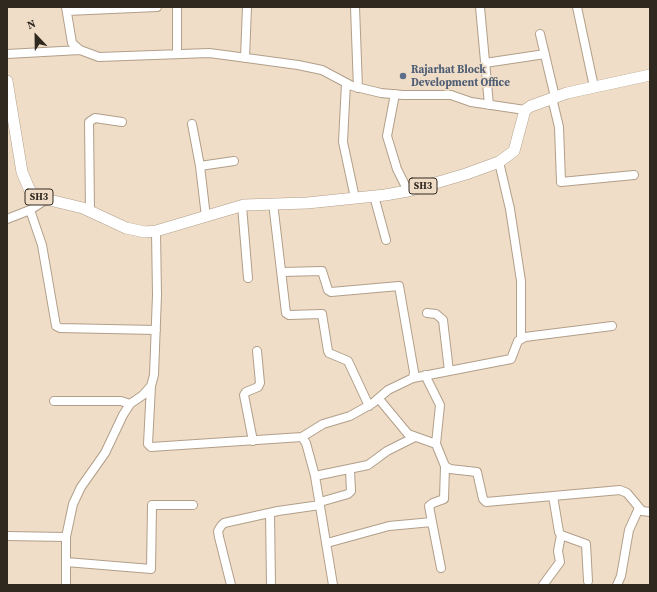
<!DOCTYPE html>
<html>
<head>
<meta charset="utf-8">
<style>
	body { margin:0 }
	#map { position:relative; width:657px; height:592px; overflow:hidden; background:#f0ddc7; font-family:"Source Serif 4",serif }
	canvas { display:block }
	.frame { position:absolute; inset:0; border:8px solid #302920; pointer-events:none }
	.north { position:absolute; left:16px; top:16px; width:40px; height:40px; -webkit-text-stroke:3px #f0ddc7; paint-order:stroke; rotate:338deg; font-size:11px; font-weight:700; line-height:16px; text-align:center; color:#302920 }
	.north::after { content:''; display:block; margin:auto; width:14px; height:18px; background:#302920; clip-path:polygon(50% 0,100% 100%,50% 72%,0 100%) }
</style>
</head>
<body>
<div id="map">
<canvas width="657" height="592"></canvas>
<div class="frame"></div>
<div class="north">N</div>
</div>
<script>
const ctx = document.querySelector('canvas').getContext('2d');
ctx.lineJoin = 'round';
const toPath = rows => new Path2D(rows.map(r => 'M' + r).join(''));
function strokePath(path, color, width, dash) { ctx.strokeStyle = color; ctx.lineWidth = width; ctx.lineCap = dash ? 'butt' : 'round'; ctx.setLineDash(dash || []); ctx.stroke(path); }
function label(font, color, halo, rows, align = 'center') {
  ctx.font = font + ' "Source Serif 4",serif'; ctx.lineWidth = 3.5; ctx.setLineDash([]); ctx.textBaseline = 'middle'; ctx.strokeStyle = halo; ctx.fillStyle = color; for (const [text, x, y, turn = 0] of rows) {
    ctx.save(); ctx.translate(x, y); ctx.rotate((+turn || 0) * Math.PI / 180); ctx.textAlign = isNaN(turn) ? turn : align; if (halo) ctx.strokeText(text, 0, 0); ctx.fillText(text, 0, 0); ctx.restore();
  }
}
const minor = toPath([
	[66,7,72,43,80,50,99,57,209,53,232,56,298,65,322,70,352,86,381,93,403,95,451,95,471,102,525,110],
	[355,7,358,88],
	[480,7,489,105],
	[577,7,594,87],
	[67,11,157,7],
	[540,34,555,97],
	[7,54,80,50],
	[177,54,177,7],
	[245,58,247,7],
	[485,63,545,54],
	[346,83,343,142,355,198],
	[395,94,387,136,397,169,408,191],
	[552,98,559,127,561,182,634,175],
	[192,124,200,166,206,217],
	[499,162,510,209,521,281,521,338],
	[200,166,234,161],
	[374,196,386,240],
	[273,203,286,313,289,315,322,314,328,351,329,353,348,361,369,406],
	[242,206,248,278],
	[30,210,42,245,56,326,60,328,156,330],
	[90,211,89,122,95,118,122,122],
	[7,219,30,210,47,199],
	[282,272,322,271,328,290,331,292,399,286,414,372,413,378,388,390,373,403,350,416,323,424,302,437],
	[427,313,436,314,443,320,449,371],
	[425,375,440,405,436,444],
	[413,378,511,359,518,341,525,337,612,326],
	[151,386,148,444,151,447,302,437,306,443,315,476,333,585],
	[379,399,408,434,436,444,445,466,450,469,477,472,483,499,486,502,620,490,627,493,642,511,650,512],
	[54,401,121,401,130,404],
	[253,441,244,395,246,392,258,387,260,383,257,351],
	[315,476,368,465,387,451,415,437],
	[553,496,559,532,561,535,586,544,588,581],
	[320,502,348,494,351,491,350,470],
	[270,513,271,585],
	[432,522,429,506,433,503,444,499,445,466],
	[7,536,66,537],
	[327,543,389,526,432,522,441,568],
	[66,562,151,569,152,505,193,505],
	[66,585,66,537,73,504,81,487,105,453,123,415,130,404,143,395,151,386,154,375,157,295,156,231],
	[231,585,219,537,218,531,221,526,224,523,278,511,320,505],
	[543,585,560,562,558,551,561,535],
	[617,585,621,576,629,530,639,508]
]);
const major = toPath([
	[7,81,22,172,30,191,41,198,83,208,126,228,145,232,156,231,244,205,307,203,385,195,408,191,466,174,499,162,514,151,525,110,531,106,567,93,650,75]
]);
strokePath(minor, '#b19f8a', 10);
strokePath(major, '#b19f8a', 12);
strokePath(minor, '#fff', 8);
strokePath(major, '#fff', 11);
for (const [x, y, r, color] of [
	[403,76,4,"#5c6f8a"]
]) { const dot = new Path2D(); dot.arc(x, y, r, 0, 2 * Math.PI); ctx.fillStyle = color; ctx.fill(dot); strokePath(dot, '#f0ddc7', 1.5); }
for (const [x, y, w] of [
	[423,186,28],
	[39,197,28]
]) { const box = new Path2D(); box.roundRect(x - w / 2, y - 8, w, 16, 3); ctx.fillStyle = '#f0ddc7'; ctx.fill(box); strokePath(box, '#302920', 1); }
label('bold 10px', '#302920', null, [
	["SH3",423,186],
	["SH3",39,197]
]);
label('bold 11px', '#4e5e75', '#f0ddc7', [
	["Rajarhat Block",411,70],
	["Development Office",411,83]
], 'left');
</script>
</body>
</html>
